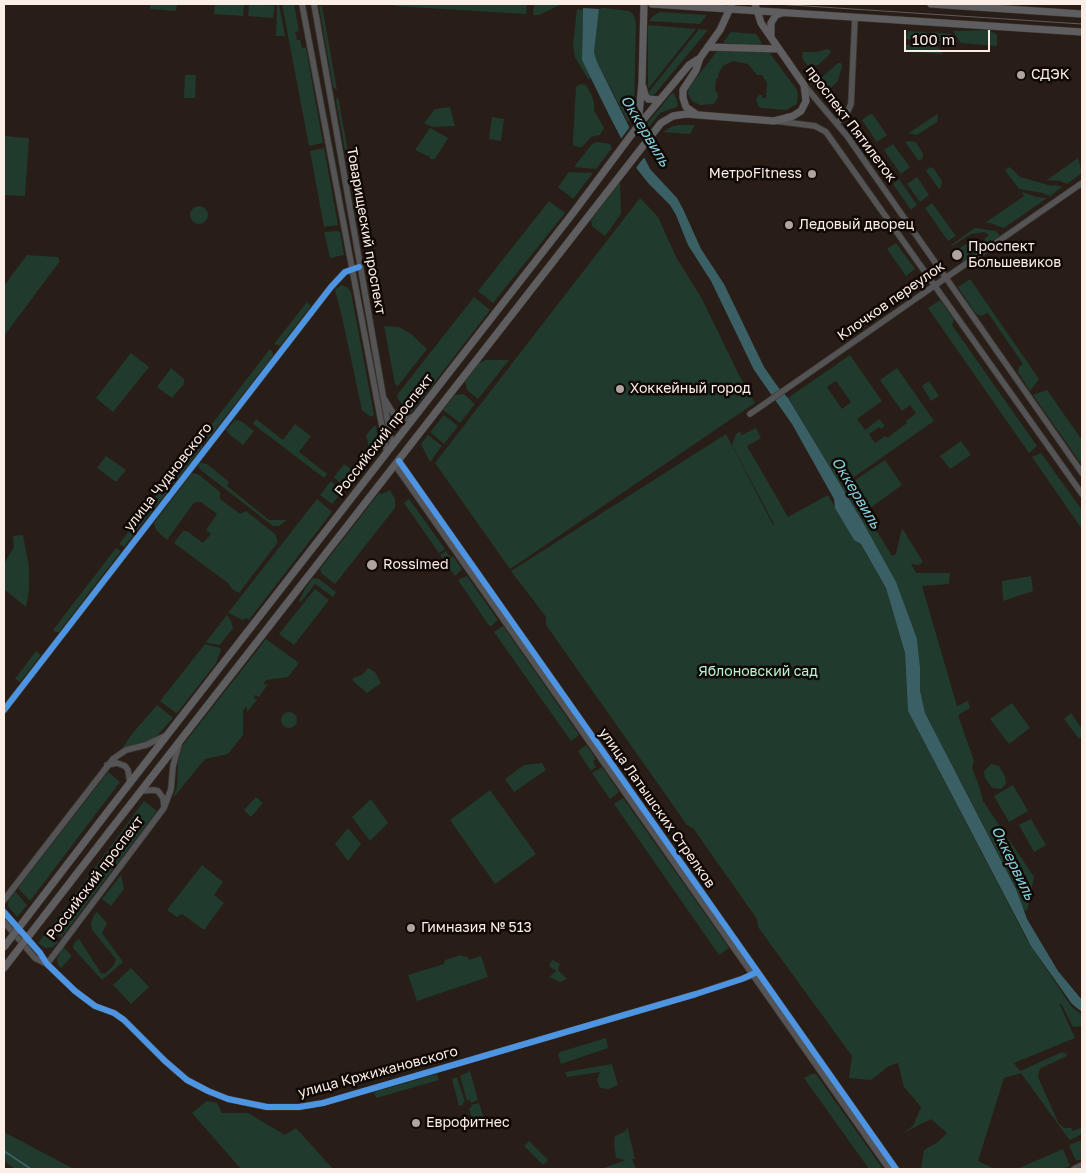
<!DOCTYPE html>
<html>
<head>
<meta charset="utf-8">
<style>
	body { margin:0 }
	#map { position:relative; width:1086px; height:1173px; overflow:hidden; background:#281e17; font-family:"Golos Text",sans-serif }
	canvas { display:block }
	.frame { position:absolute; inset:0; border:5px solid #faeee6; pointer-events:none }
	.scale { position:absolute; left:904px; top:30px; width:86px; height:22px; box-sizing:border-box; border:2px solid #faeee6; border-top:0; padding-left:6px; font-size:15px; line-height:18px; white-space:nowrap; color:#faeee6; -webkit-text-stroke:4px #110905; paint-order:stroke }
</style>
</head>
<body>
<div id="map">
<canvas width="1086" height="1173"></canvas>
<div class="frame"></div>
<div class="scale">100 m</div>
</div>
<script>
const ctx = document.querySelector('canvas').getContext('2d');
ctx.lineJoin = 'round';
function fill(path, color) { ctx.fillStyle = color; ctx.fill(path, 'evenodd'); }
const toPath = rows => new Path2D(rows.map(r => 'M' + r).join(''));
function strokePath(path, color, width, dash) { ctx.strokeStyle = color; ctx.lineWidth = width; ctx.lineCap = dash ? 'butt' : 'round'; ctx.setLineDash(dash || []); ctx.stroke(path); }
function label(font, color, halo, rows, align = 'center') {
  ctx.font = font + ' "Golos Text",sans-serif'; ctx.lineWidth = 5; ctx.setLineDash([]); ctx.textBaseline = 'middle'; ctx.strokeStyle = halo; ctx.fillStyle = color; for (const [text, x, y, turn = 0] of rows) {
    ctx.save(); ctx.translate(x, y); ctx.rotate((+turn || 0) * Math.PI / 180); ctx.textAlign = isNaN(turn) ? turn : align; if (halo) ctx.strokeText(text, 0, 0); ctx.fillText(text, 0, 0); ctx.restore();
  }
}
fill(toPath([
	[150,4,177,4,176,11,150,9],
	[215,4,244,4,243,16,214,14],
	[249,4,274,6,275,4,273,18,248,16],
	[277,4,279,4,285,36,276,36],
	[282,4,294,4,299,31,295,32,297,40,300,40,302,48,306,48,323,143,309,146],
	[394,4,527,4,526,14,394,6],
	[534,4,562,4,539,15,533,15],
	[319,6,322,6,337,90,333,87],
	[603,8,629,11,633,14,636,22,634,112,628,122,597,62,594,52,598,16,599,9],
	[577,9,583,10,582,48,582,60,591,78,588,79,575,57,573,45],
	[660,12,707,15,700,24,649,21,653,16],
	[648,25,696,29,648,89],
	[699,29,708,30,654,95,649,96,648,93],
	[990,30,997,35,997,46,961,43,953,31],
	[908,31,926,32,934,41,904,39,905,35,907,35],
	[731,32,756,34,762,43,760,45,724,43,724,41],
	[931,32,951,34,957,42,938,41],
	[904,45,938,47,943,54,904,51],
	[828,49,831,51,829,55,818,65,808,66,803,60,802,55,803,52,817,52],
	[718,50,768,51,797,90,798,95,797,104,786,110,761,108,758,106,756,99,759,95,762,95,762,98,766,98,767,83,762,75,757,75,748,64,733,61,723,66,719,72,718,78,716,79,715,91,717,92,718,97,714,104,700,105,692,101,688,94,689,87],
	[838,63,841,63,842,66,838,81,830,89,824,89,820,85,820,79],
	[185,75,196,75,195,98,184,98],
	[581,84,586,85,591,94,594,102,594,110,604,128,600,135,591,137,582,147,578,147,573,145,573,139,576,87],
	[672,93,674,93,678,103,677,107,660,113,643,134,641,131],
	[338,97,361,222,358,223,336,100],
	[450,107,455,126,433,127,424,123,435,109],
	[870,114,873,115,887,135,877,142,862,120],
	[937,114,938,117,937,122,917,135,909,133],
	[492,117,504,119,501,141,489,139],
	[678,125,695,125,690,134,663,132,671,127],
	[430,128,448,138,435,159,430,159,430,157,415,150],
	[4,136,29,138,25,196,4,195],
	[908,141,916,142,923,154,923,158,919,161,905,142],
	[597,142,610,144,612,148,596,169,574,167,592,144],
	[893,144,910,167,901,174,884,150],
	[324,148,338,225,324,227,310,151],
	[879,153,894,173,893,179,890,181,874,157],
	[1078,158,1082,173,1067,184,1060,181,1047,180],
	[930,167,934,169,942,181,941,187,939,189,926,171],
	[1010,167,1020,177,1052,186,1054,185,1062,187,1050,196,1043,193,1019,189,1005,170],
	[569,172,593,173,573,199,558,187],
	[917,177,929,195,920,202,907,184],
	[899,179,917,205,911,210,893,184],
	[620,182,621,214,605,236,592,226,591,220],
	[1022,192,1037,197,1047,198,1004,228,990,223,985,223,1024,196],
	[640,198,658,217,676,257,702,299,739,375,755,403,510,569,435,463],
	[549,201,565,213,493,303,478,291],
	[932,203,956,236,948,241,925,208],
	'190 215a9 9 0 1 1 18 0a9 9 0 1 1-18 0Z',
	[975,228,996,231,1000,236,963,262,955,251,974,239,978,240,981,244,984,244,985,238,989,235,984,232,971,234,952,246,951,245],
	[337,231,340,232,344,255,330,258,324,232],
	[896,243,915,269,906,276,887,249],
	[27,255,58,257,60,261,4,336,4,286],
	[970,279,1039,379,1030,391,1018,372,1019,367,1023,364,988,313,981,316,976,314,958,287],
	[341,285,347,287,351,292,374,415,371,417,362,410,342,317,335,290],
	[474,297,490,310,415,408,410,413,398,399,397,395],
	[940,300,954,320,952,325,1037,446,1029,453,928,308],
	[307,302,311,306,281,345,279,346,274,344],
	[384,326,399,327,411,334,427,349,398,386,395,384],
	[270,349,273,353,273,356,207,440,202,437],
	[131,353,149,367,113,412,96,398],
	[850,355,882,401,857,419,865,430,879,419,885,426,881,429,879,427,869,434,875,443,885,436,887,438,907,423,906,421,916,413,910,405,902,411,880,380,897,368,934,421,847,482,892,556,896,554,902,528,923,562,919,565,911,564,916,573,950,573,949,584,922,586,957,706,968,701,970,708,958,715,974,761,972,768,979,786,983,801,1034,877,1027,911,1022,909,1016,888,925,713,920,690,920,667,917,639,861,519,788,398],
	[836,381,851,402,842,409,827,387],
	[486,360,509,360,478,399,467,390,465,381,479,363],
	[171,368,184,379,184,384,172,398,157,387],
	[929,381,939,396,931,401,922,386],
	[1047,390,1082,440,1082,465,1033,395],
	[464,394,475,404,460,423,443,410,455,395],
	[444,415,458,426,444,444,430,432],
	[256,419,283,440,295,424,311,436,299,452,327,474,324,478,253,424],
	[235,420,241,421,254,431,243,445,229,434,226,430],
	[374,426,376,426,379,447,377,453,372,461,366,435],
	[756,428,761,438,747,446,788,517,828,495,854,540,861,544,886,588,905,653,908,711,1026,938,1071,1006,1082,1015,1082,1026,1073,1027,1062,1005,1059,1003,1075,1038,1014,1063,1020,1071,1062,1052,1066,1054,1067,1056,1041,1068,1039,1071,1038,1077,1059,1124,1064,1128,1071,1128,1073,1131,1082,1127,1082,1134,1070,1140,1068,1138,1021,1073,1004,1078,978,1161,995,1169,921,1169,924,1150,938,1142,947,1133,931,1119,903,1133,913,1126,921,1107,904,1087,898,1063,889,1066,871,1080,849,1078,852,1056,758,927,757,919,693,828,687,825,546,625,546,617,511,571,726,434,773,525,774,524,732,445,736,434,740,432,742,435],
	[428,435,442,446,430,462,421,444],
	[199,441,203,446,124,547,119,544],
	[961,441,971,455,950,469,940,456],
	[1041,453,1082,510,1082,529,1032,457],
	[106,456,126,470,116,482,97,468],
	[885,460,902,485,869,509,851,483],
	[200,463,207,464,229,482,227,486,269,520,287,520,279,526,273,526,202,471,198,466],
	[344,464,357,473,345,488,334,477],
	[192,473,198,474,220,492,220,499,240,514,246,511,275,534,278,542,239,593,232,589,228,583,174,543,183,531,187,531,203,543,211,534,206,530,217,514,201,502,196,502,193,504,167,540,157,531,155,527,154,523],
	[331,481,342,492,332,504,320,495],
	[390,490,395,499,395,508,335,584,322,574,320,569,379,493,381,494],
	[317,499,332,512,249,620,246,618,243,620,228,613],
	[409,499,445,549,439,553,404,503],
	[23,535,29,567,29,590,26,607,4,589,4,564,14,547,13,536],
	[116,548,121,551,59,632,55,632,53,630],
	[446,551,451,558,453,556,462,569,455,576,440,555],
	[467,576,498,620,490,627,458,580],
	[1031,576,1033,591,1003,601,1002,581],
	[313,578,319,579,336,592,333,597,315,584,301,602,299,601,305,589],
	[315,589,329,600,294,645,279,634],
	[227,615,231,621,233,628,220,645,208,643,206,642],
	[503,626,579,735,571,741,494,632],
	[266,639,299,663,288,677,266,680,263,685,268,684,259,697,255,695,254,698,257,700,247,712,247,706,243,710,243,735,228,754,205,759,173,798,177,787,178,762,183,745],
	[205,644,220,648,221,650,216,663,178,712,176,713,160,701],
	[36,651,41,655,20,682,15,679],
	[368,668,375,672,381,683,367,693,352,680,355,677,362,675],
	[1012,703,1030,728,1009,744,990,719],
	[157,705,173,718,155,738,149,742,123,749,123,747,132,734],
	'281 720a8 8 0 1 1 16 0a8 8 0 1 1-16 0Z',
	[1071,713,1082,729,1082,736,1079,739,1064,719],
	[586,745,596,759,593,761,596,767,591,771,578,751],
	[542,763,546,770,514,792,505,779,524,765],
	[991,764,999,766,1005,776,1006,784,1001,789,992,788,985,778,984,771],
	[602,767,619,792,610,799,592,773],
	[108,772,120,782,30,901,18,888],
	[1013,785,1028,811,1009,822,994,796],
	[490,790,536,854,495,884,450,820],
	[256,797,263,803,251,817,244,810],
	[623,798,729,948,719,955,614,804],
	[371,799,388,823,370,841,352,817],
	[144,801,157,811,61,938,51,927],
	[1031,819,1046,845,1034,852,1019,825],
	[348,828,361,844,348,861,335,844],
	[202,865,223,882,214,895,224,903,204,930,182,914,177,917,167,910],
	[121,875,124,889,111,906,102,899],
	[15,891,27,905,17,917,8,906,9,898],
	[97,912,107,923,102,933,123,962,102,980,73,948,74,943,79,939,101,973,105,974,113,966,116,959,92,930,91,924,93,917],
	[48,930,58,942,53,947,45,948,38,943],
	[63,947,72,956,61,968,58,965,57,958],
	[461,955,464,957,467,956,469,960,481,956,488,977,417,1001,408,975,444,964,445,960],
	[552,960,560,964,558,970,567,979,560,982,549,977,556,971,549,966],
	[131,968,149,987,131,1004,113,985],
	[606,1038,608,1048,561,1064,558,1054,560,1052],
	[612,1064,618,1085,609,1089,600,1088,597,1080,600,1072,567,1077,565,1072],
	[470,1071,478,1100,471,1103,470,1100,467,1101,460,1076],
	[437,1074,439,1080,376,1098,374,1092],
	[812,1074,816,1074,883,1169,869,1169,804,1078],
	[457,1077,465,1102,463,1102,463,1105,459,1106,452,1079],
	[207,1101,217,1103,222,1113,248,1113,285,1135,296,1128,333,1169,241,1169,192,1113],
	[479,1103,486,1125,477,1127,477,1125,474,1125,469,1108,472,1107,471,1105],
	[627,1126,635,1159,632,1159,636,1169,601,1169,626,1160,616,1158,614,1142,615,1136,626,1131],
	[4,1132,74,1169,15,1169,4,1161],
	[1082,1140,1082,1159,1076,1161,1069,1145],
	[529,1141,548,1160,543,1165,524,1146],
	[1063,1149,1070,1166,1062,1169,1017,1169]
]), '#203a2d');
fill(toPath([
	[583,8,599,9,594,52,597,62,650,169,677,198,683,209,701,249,724,284,764,367,778,387,788,398,861,519,896,582,917,639,920,667,920,690,925,713,1016,889,1027,919,1058,971,1082,1000,1082,1012,1072,1004,1031,946,908,711,905,653,886,588,861,544,854,540,835,508,834,499,792,424,754,370,711,281,688,245,676,215,670,205,649,184,637,169,608,113,582,60]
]), '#3a6065');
fill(toPath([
	[632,124,646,155,635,169,620,140]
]), '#281e17');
strokePath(toPath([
	[4,1151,31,1169]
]), '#3a6065', 2);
const minor = toPath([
	[302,4,387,453],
	[314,4,392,446],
	[804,85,847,136,1082,473],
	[776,121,815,126,826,132,1082,494],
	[837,123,846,115,851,104,855,17],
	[385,400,393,413,401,418,408,419,414,416],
	[750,414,1082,183],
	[399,461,896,1169],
	[395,465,889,1169],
	[4,710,331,287,345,272,359,267],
	[107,765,117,763,125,766,128,770,130,783],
	[141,791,153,790,158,791,163,798,164,806],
	[4,900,113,759,126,750,146,745,167,735],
	[4,912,40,953,47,964,75,991,95,1006,114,1013,124,1020,165,1061,187,1080,208,1091,228,1099,267,1107,299,1107,323,1103,696,994,756,974],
	[4,922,35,958,45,963],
	[47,964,164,808,171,789,173,766,179,745],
	[1074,1169,1082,1165]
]);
const major = toPath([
	[652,4,1082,32],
	[931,4,1082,14],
	[771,36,771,23,776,15,782,13],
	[708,47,779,49],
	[643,87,645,95,648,99,659,100],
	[696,114,686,107,683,98,683,90,696,70,700,58],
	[638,126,642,82,644,4],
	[112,806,573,213,638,126,689,65,700,58,720,30,732,4],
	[112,828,661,123,673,116,686,114,774,121,793,116,801,111,806,101,804,85,761,23,755,4]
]);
strokePath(minor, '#3f3832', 7);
strokePath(major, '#3f3832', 8);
strokePath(minor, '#545456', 5.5);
strokePath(major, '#5e5d5f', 7);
strokePath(toPath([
	[776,4,1082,24]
]), '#605c5a', 1);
const majorBridge = toPath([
	[4,947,112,806],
	[4,968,112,828]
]);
strokePath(majorBridge, '#3f3832', 8, []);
strokePath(majorBridge, '#5e5d5f', 7);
strokePath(toPath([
	[399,461,896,1169],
	[4,710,331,287,345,272,359,267],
	[4,912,40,953,47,964,75,991,95,1006,114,1013,124,1020,165,1061,187,1080,208,1091,228,1099,267,1107,299,1107,323,1103,696,994,742,979,757,972]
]), '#4d94e3', 6);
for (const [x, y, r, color] of [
	[1021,75,5,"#b0a59e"],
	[812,174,5,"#b0a59e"],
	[789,225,5,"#b0a59e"],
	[957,255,6,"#b0a59e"],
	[620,389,5,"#b0a59e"],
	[372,565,6,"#b0a59e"],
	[411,928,5,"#b0a59e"],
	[416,1123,5,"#b0a59e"]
]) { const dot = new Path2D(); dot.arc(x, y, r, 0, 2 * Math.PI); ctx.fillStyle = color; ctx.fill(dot); strokePath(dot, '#110905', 2); }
label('14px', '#faeee6', '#110905', [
	["СДЭК",1031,75],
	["МетроFitness",802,174,"right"],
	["Ледовый дворец",799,225],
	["Проспект",968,247],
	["Большевиков",968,263],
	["Хоккейный город",630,389],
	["Rossimed",383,565],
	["Гимназия № 513",421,928],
	["Еврофитнес",426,1123]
], 'left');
label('14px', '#faeee6', '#110905', [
	["проспект Пятилеток",851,124,53],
	["Товарищеский проспект",366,231,80],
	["Клочков переулок",891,301,-35],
	["Российский проспект",384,435,-52],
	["улица Чудновского",168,477,-52],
	["улица Латышских Стрелков",657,808,55],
	["Российский проспект",95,878,-53],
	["улица Кржижановского",378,1072,-15]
]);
label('14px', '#b4f5d5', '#110905', [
	["Яблоновский сад",758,672]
]);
label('italic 15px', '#84d1de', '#110905', [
	["Оккервиль",645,131,59],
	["Оккервиль",856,493,59],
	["Оккервиль",1013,863,64]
]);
</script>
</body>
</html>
